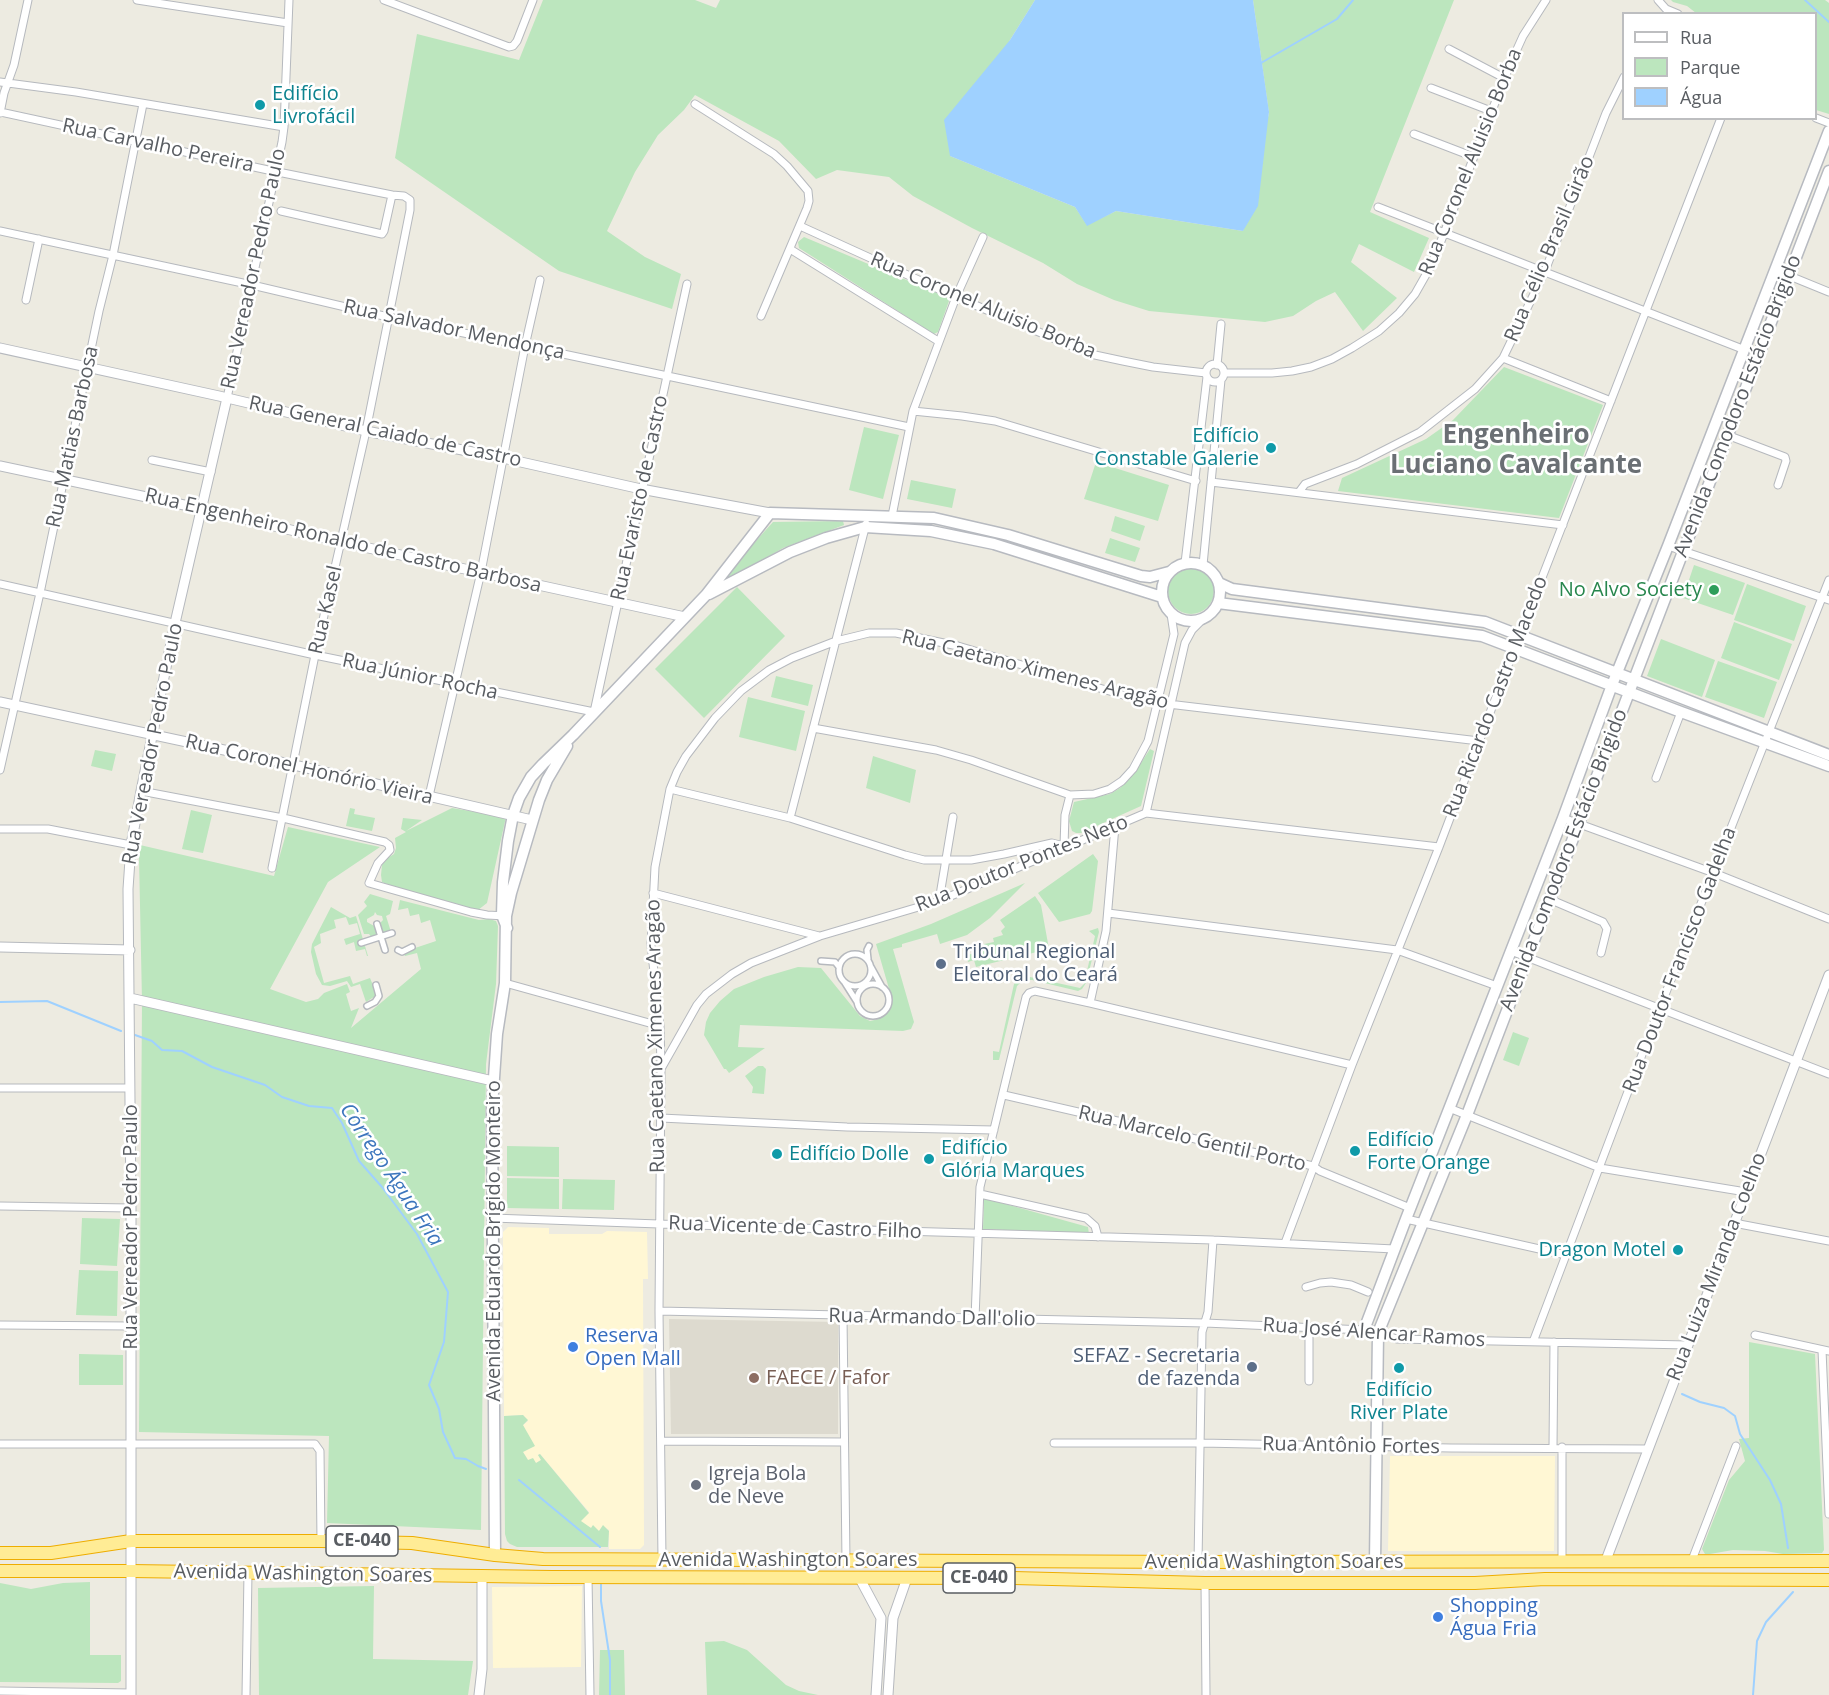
<!DOCTYPE html>
<html>
<head>
<meta charset="utf-8">
<style>
	body { margin:0 }
	#map { position:relative; width:1829px; height:1695px; overflow:hidden; background:#edebe1; font-family:"Open Sans",sans-serif }
	canvas { display:block }
	.legend { position:absolute; left:1622px; top:12px; width:195px; height:108px; box-sizing:border-box; background:#fff; border:2px solid #bdbec0; margin:0; padding:8px 10px; list-style:none; font-size:18px; color:#595d62 }
	.legend li { display:flex; align-items:center; gap:12px; height:30px }
	.legend b { width:30px; border:2px solid #bdbec0 }
</style>
</head>
<body>
<div id="map">
<canvas width="1829" height="1695"></canvas>
<ul class="legend">
<li><b style="height:8px;background:#fff"></b>Rua</li>
<li><b style="height:16px;background:#bce6be"></b>Parque</li>
<li><b style="height:16px;background:#9fd1ff"></b>Água</li>
</ul>
</div>
<script>
const ctx = document.querySelector('canvas').getContext('2d');
ctx.lineJoin = 'round';
function fill(path, color) { ctx.fillStyle = color; ctx.fill(path, 'evenodd'); }
const toPath = rows => new Path2D(rows.map(r => 'M' + r).join(''));
function strokePath(path, color, width, dash) { ctx.strokeStyle = color; ctx.lineWidth = width; ctx.lineCap = dash ? 'butt' : 'round'; ctx.setLineDash(dash || []); ctx.stroke(path); }
function label(font, color, halo, rows, align = 'center') {
  ctx.font = font + ' "Open Sans",sans-serif'; ctx.lineWidth = 5; ctx.setLineDash([]); ctx.textBaseline = 'middle'; ctx.strokeStyle = halo; ctx.fillStyle = color; for (const [text, x, y, turn = 0] of rows) {
    ctx.save(); ctx.translate(x, y); ctx.rotate((+turn || 0) * Math.PI / 180); ctx.textAlign = isNaN(turn) ? turn : align; if (halo) ctx.strokeText(text, 0, 0); ctx.fillText(text, 0, 0); ctx.restore();
  }
}
fill(toPath([
	[508,1227,549,1228,549,1234,602,1234,607,1231,647,1232,648,1279,643,1279,644,1538,644,1545,640,1549,609,1549,609,1530,603,1526,599,1531,585,1525,580,1521,589,1512,540,1454,538,1455,541,1460,536,1463,528,1460,523,1452,523,1425,528,1421,523,1415,504,1416,503,1237,503,1232],
	[1390,1456,1555,1456,1554,1551,1388,1551],
	[582,1586,581,1667,493,1668,492,1587]
]), '#fff7d4');
fill(toPath([
	[669,1319,838,1322,838,1434,671,1434]
]), '#dddacf');
fill(toPath([
	[543,0,695,0,716,8,720,0,1035,0,1010,40,950,156,1075,207,1087,225,1116,211,1243,231,1269,113,1253,0,1454,0,1370,212,1429,238,1414,272,1359,244,1351,262,1397,298,1363,331,1335,292,1316,301,1293,316,1265,322,1149,311,1114,300,1077,284,1043,263,972,228,913,196,889,177,837,170,816,179,779,141,695,95,684,110,658,135,635,172,607,231,645,257,681,274,672,309,559,271,395,158,417,34,519,60],
	[1671,0,1825,0,1829,3,1829,114,1816,110,1816,14,1696,13,1687,6,1673,2],
	[804,237,947,297,949,301,938,332,934,334,799,248,798,242],
	[1504,367,1603,405,1559,518,1338,491,1342,478,1426,439,1453,420],
	[864,427,899,435,883,499,849,490],
	[1096,462,1169,485,1158,521,1084,499],
	[911,480,956,489,952,508,907,499],
	[1115,516,1145,526,1140,541,1111,531],
	[841,521,843,521,844,525,783,548,730,579,726,578,727,573,773,522],
	[1110,538,1140,548,1135,562,1105,553],
	[1694,565,1745,583,1733,615,1683,598],
	'1168 591a23 23 0 1 1 46 0a23 23 0 1 1-46 0Z',
	[1747,584,1806,606,1794,641,1734,620],
	[737,587,785,636,704,718,655,669],
	[1734,622,1792,644,1779,680,1721,658],
	[1661,639,1715,660,1702,697,1647,676],
	[1718,661,1777,682,1764,718,1705,697],
	[776,676,813,685,808,706,771,697],
	[748,697,805,711,796,751,739,737],
	[1150,749,1154,751,1141,806,1081,833,1076,833,1072,831,1069,821,1074,802,1110,794,1120,788,1135,772],
	[95,750,116,754,112,771,91,766],
	[873,756,916,770,910,803,866,788],
	[350,808,355,809,354,814,375,818,372,831,346,826],
	[452,808,506,817,487,903,478,910,389,885,382,882,381,875,382,865,386,859,394,854,396,848,395,838,406,832,401,829,403,818,422,820,406,831],
	[191,810,212,815,203,853,182,849],
	[288,827,380,847,328,882,270,989,306,1002,318,999,324,993,347,984,350,992,346,994,351,1011,359,1008,351,1028,421,969,417,953,405,956,403,952,436,941,430,920,421,923,419,914,410,916,408,908,398,910,400,900,479,920,489,919,496,921,498,926,496,984,486,1064,481,1530,327,1523,329,1436,139,1432,142,1001,139,857,140,845,274,876],
	[1093,854,1098,861,1092,911,1090,914,1059,922,1038,893],
	[1025,883,990,918,967,935,940,944,937,934,902,944,902,947,893,949,914,1022,911,1029,903,1031,740,1025,738,1047,765,1048,729,1073,726,1069,724,1069,704,1035,706,1022,710,1013,720,1001,734,989,764,977,798,967,821,968,860,1016,870,1021,879,1019,889,1011,892,999,876,944,931,924],
	[370,894,393,901,390,914,386,916,391,932,381,936,378,925,383,920,382,916,377,915,375,912,374,915,367,919,367,922,376,927,379,936,372,938,369,934,364,934,358,915,367,906,364,902],
	[1035,896,1041,905,1049,949,976,967,974,960,968,962,966,955,977,953,976,949,985,947,984,944,994,942,993,938,1003,935,1001,931,1005,927,1000,920],
	[331,907,350,918,356,916,368,956,367,956,365,949,356,951,354,942,346,945,344,939,360,934,357,923,349,925,346,917,334,920,336,928,320,934,321,943,314,947,324,983,350,976,353,984,370,978,377,995,366,1002,360,984,351,987,347,981,330,986,322,985,316,974,311,952,312,944],
	[1098,928,1099,932,1086,983,1082,989,1078,991,1032,980,1023,980,1017,986,999,1060,993,1060,993,1051,999,1052,1014,984,1021,979,1030,977,1080,988,1084,984,1095,936,1089,931],
	[1513,1032,1529,1038,1519,1066,1503,1060],
	[758,1066,763,1066,766,1069,764,1094,752,1093,753,1087,745,1076],
	[507,1146,559,1147,559,1177,507,1176],
	[507,1178,559,1179,559,1209,507,1208],
	[563,1179,615,1180,614,1210,562,1209],
	[984,1198,1088,1227,1089,1234,983,1229],
	[82,1218,120,1219,117,1266,80,1264],
	[79,1270,118,1271,117,1316,76,1315],
	[1749,1342,1815,1354,1824,1550,1822,1553,1783,1554,1765,1551,1733,1550,1710,1554,1705,1554,1702,1549,1729,1480,1745,1461,1739,1439,1749,1438],
	[79,1354,123,1355,123,1385,79,1385],
	[523,1415,528,1420,523,1425,535,1446,523,1452,528,1460,533,1458,536,1463,541,1460,538,1455,540,1454,589,1513,581,1521,591,1528,593,1525,599,1531,603,1525,609,1531,608,1547,517,1547,510,1544,507,1541,505,1534,504,1416],
	[90,1582,90,1655,121,1655,121,1681,118,1683,0,1682,0,1583,31,1589,63,1583],
	[374,1586,373,1659,473,1661,468,1695,259,1695,258,1588],
	[724,1641,747,1650,786,1685,799,1691,818,1695,707,1695,705,1642],
	[600,1650,624,1650,625,1695,599,1695]
]), '#bce6be');
fill(toPath([
	[1035,0,1253,0,1269,112,1258,206,1243,231,1116,211,1087,226,1075,207,950,156,944,120,1010,40]
]), '#9fd1ff');
strokePath(toPath([
	[1805,0,1829,22],
	[1261,63,1337,19,1353,0],
	[0,1002,47,1001,121,1031],
	[135,1035,152,1041,162,1050,182,1051,212,1067,265,1085,282,1097,309,1106,332,1108,342,1123,359,1161,382,1187,417,1234,448,1292,444,1342,429,1385,439,1409,443,1432,455,1458,466,1459,478,1466,486,1469],
	[1682,1394,1700,1402,1724,1408,1735,1416,1740,1434,1770,1480,1781,1504,1788,1548],
	[519,1480,600,1547],
	[601,1584,601,1601,610,1660,610,1695],
	[1753,1695,1757,1641,1766,1622,1793,1592]
]), '#9fd1ff', 2);
const pedestrian = toPath([
	[377,924,385,950],
	[361,943,392,933],
	[398,950,402,952,412,947],
	'839 970a16 16 0 1 1 32 0a16 16 0 1 1-32 0Z',
	[868,959,867,950,869,946],
	[821,961,835,962,839,967],
	[871,967,882,987],
	[845,983,857,1002],
	'857 1000a16 16 0 1 1 32 0a16 16 0 1 1-32 0Z',
	[367,1006,375,1002,379,996,376,985]
]);
const minor = toPath([
	[137,0,288,23],
	[384,0,509,47,513,46,517,41,533,0],
	[1658,0,1666,9,1678,14],
	[1449,49,1504,78],
	[0,82,76,92,284,127],
	[1431,88,1491,111],
	[695,104,774,154,787,166,808,191,809,201,807,208,761,316],
	[0,112,268,170,392,195,404,196,410,200,410,210,366,431,315,655,272,868],
	[0,113,4,93,14,65,28,0],
	[1816,118,1829,123],
	[1414,134,1474,157],
	[1378,207,1745,350],
	[281,211,382,234,384,231,392,195],
	[800,226,956,297,1072,346,1095,355,1123,361,1153,367,1206,373],
	[0,231,252,285,388,317,909,427],
	[790,249,938,341],
	[1775,270,1829,292],
	[26,300,39,239],
	[1503,358,1611,401],
	'1206 373a9 9 0 1 1 18 0a9 9 0 1 1-18 0Z',
	[1217,365,1221,324],
	[1224,373,1272,373,1292,371,1311,367,1332,359,1352,348,1379,331,1399,313,1415,294,1432,264,1509,67,1523,36,1546,0],
	[227,398,282,142,284,127,289,0],
	[913,411,962,416,995,421,1196,481],
	[1727,435,1785,457,1786,461,1778,485],
	[152,460,211,472],
	[1211,482,1563,525],
	[1299,492,1305,484,1357,464,1420,432,1475,389,1503,358,1545,271,1606,113,1624,77],
	[892,516,913,411,956,297,983,237],
	[1668,546,1829,600],
	[1185,563,1207,377],
	[1203,565,1221,380],
	[0,584,315,655,594,712,687,284],
	[813,728,936,750,971,760,1070,795,1094,794,1110,789,1122,781,1133,769,1148,741,1174,634,1171,614],
	[0,770,40,593,99,311,113,255,143,104],
	[1656,778,1681,712],
	[670,789,790,818,905,855,924,860,971,860,1004,854,1052,843,1064,846],
	[141,791,283,818,385,842,389,845,390,850,378,863,369,883,471,912,487,915,506,916],
	[429,796,481,572,525,346,540,280],
	[1146,813,1185,643,1192,630,1203,619],
	[790,818,866,524],
	[1563,818,1714,873,1829,919],
	[0,829,48,829,131,845],
	[1064,846,1065,815,1070,795],
	[653,893,819,936],
	[1549,899,1603,922,1607,929,1601,953],
	[939,901,953,817],
	[1108,913,1397,950,1497,986],
	[1511,951,1829,1074],
	[505,983,660,1026],
	[1090,1003,1106,931,1115,826],
	[662,1067,697,1005,706,994,732,974,751,963,820,936,939,901,1146,813,1439,847],
	[0,1088,130,1088],
	[1004,1095,1313,1166,1320,1171,1410,1208],
	[1449,1108,1600,1168,1746,1192],
	[661,1118,847,1127,994,1130],
	[980,1194,1086,1218,1095,1226,1098,1237],
	[0,1206,131,1208],
	[492,1218,659,1224,1213,1240,1394,1249],
	[1406,1219,1566,1255],
	[1734,1223,1829,1241],
	[1285,1243,1352,1065,1439,847,1515,647,1721,118],
	[1306,1287,1320,1283,1331,1282,1351,1285,1368,1292],
	[659,1311,1205,1323,1364,1330],
	[843,1316,846,1561],
	[975,1319,980,1187,1026,997,1029,993,1035,991,1090,1003,1352,1065],
	[0,1325,131,1326],
	[1378,1333,1397,1339,1688,1345],
	[1755,1335,1829,1351],
	[1533,1342,1657,1015,1829,580],
	[1822,1350,1829,1514],
	[1309,1381,1309,1327],
	[661,1441,844,1442],
	[1054,1443,1201,1443,1451,1448,1648,1449],
	[0,1444,315,1444,320,1451,321,1541],
	[1553,1447,1554,1342],
	[1562,1447,1562,1560],
	[662,1559,659,1311,661,1067,660,1026,651,945,655,867,670,789,677,772,686,756,715,718,741,691,769,670,792,658,836,641,869,633,896,633,958,646,1143,701,1479,741],
	[1692,1560,1736,1446],
	[1198,1562,1202,1332,1208,1312,1213,1240],
	[588,1577,590,1695],
	[1205,1583,1206,1695],
	[0,1691,131,1693],
	[246,1695,248,1573]
]);
const tertiary = toPath([
	[0,348,219,396,366,431,503,458,641,489,770,513],
	[0,466,203,509,341,542,685,617],
	[0,702,294,765,532,820],
	[0,947,130,950],
	[130,998,493,1081],
	[1606,1560,1829,975],
	[859,1577,881,1618,876,1695],
	[131,1695,131,1208,128,889,131,845,141,791,175,623,227,398],
	[479,1695,482,1669,482,1576],
	[888,1695,893,1618,907,1578]
]);
const secondary = toPath([
	'1162 592a29 29 0 1 1 58 0a29 29 0 1 1-58 0Z',
	[1219,583,1232,589,1485,622,1829,755],
	[709,594,790,552,826,538,865,527,931,531,994,544,1162,597],
	[1218,603,1482,636,1681,712,1829,766],
	[507,928,502,915,503,882,508,841,513,815,519,798,531,777,543,764,573,735,706,595,770,513,934,518,1008,535,1141,576,1150,577,1169,572],
	[1378,1333,1364,1330,1406,1219,1563,818,1612,685,1668,546,1829,131],
	[495,1555,492,1107,497,1034,505,983,506,916,511,893,539,800,547,780,567,746],
	[1375,1562,1378,1333,1467,1115,1829,171]
]);
const trunk = toPath([
	[0,1553,51,1553,131,1541,321,1541,412,1543,495,1555,543,1559,1198,1562,1829,1561],
	[0,1571,131,1571,552,1577,1014,1578,1205,1583,1475,1583,1545,1579,1829,1580]
]);
strokePath(pedestrian, '#b6b9be', 8);
strokePath(minor, '#b6b9be', 9);
strokePath(tertiary, '#b6b9be', 11);
strokePath(secondary, '#b7bac0', 13);
strokePath(trunk, '#eead00', 14);
strokePath(pedestrian, '#fff', 5);
strokePath(minor, '#fff', 7);
strokePath(tertiary, '#fff', 9);
strokePath(secondary, '#fff', 10);
strokePath(trunk, '#ffec95', 12);
for (const [x, y, r, color] of [
	[260,105,6,"#0f9aa8"],
	[1271,448,6,"#0f9aa8"],
	[1714,590,6,"#2e9e5b"],
	[941,964,6,"#5c6f8a"],
	[1355,1151,6,"#0f9aa8"],
	[777,1154,6,"#0f9aa8"],
	[929,1159,6,"#0f9aa8"],
	[1678,1250,6,"#0f9aa8"],
	[573,1347,6,"#3f7fe0"],
	[1252,1367,6,"#5c6f8a"],
	[1399,1368,6,"#0f9aa8"],
	[754,1378,6,"#8d6e63"],
	[696,1485,6,"#6b7280"],
	[1438,1617,6,"#3f7fe0"]
]) { const dot = new Path2D(); dot.arc(x, y, r, 0, 2 * Math.PI); ctx.fillStyle = color; ctx.fill(dot); strokePath(dot, '#fff', 2); }
for (const [x, y, w] of [
	[362,1541,72],
	[979,1578,72]
]) { const box = new Path2D(); box.roundRect(x - w / 2, y - 15, w, 30, 4.5); ctx.fillStyle = '#fff'; ctx.fill(box); strokePath(box, '#595d62', 1.5); }
label('bold 18px', '#595d62', null, [
	["CE-040",362,1541],
	["CE-040",979,1578]
]);
label('20px', '#0d838f', '#fff', [
	["Edifício",272,94],
	["Livrofácil",272,117],
	["Edifício",1259,436,"right"],
	["Constable Galerie",1259,459,"right"],
	["Edifício",1367,1140],
	["Forte Orange",1367,1163],
	["Edifício",941,1148],
	["Glória Marques",941,1171],
	["Edifício Dolle",789,1154],
	["Dragon Motel",1666,1250,"right"],
	["Edifício",1399,1390,"center"],
	["River Plate",1399,1413,"center"]
], 'left');
label('20px', '#595d62', '#fff', [
	["Rua Carvalho Pereira",158,146,12],
	["Rua Coronel Aluisio Borba",1471,162,-68],
	["Rua Célio Brasil Girão",1550,249,-67],
	["Rua Vereador Pedro Paulo",254,269,-78],
	["Rua Coronel Aluisio Borba",983,306,23],
	["Rua Salvador Mendonça",454,330,12],
	["Avenida Comodoro Estácio Brigido",1738,406,-69],
	["Rua General Caiado de Castro",385,432,12],
	["Rua Matias Barbosa",73,437,-78],
	["Rua Evaristo de Castro",640,498,-78],
	["Rua Engenheiro Ronaldo de Castro Barbosa",343,541,13],
	["Rua Kasel",326,610,-77],
	["Rua Caetano Ximenes Aragão",1035,670,14],
	["Rua Júnior Rocha",420,677,12],
	["Rua Ricardo Castro Macedo",1496,697,-69],
	["Rua Vereador Pedro Paulo",153,744,-79],
	["Rua Coronel Honório Vieira",309,770,13],
	["Avenida Comodoro Estácio Brigido",1564,860,-69],
	["Rua Doutor Pontes Neto",1022,864,-22],
	["Rua Doutor Francisco Gadelha",1680,960,-69],
	["Rua Caetano Ximenes Aragão",656,1036,-91],
	["Rua Marcelo Gentil Porto",1192,1139,13],
	["Rua Vereador Pedro Paulo",131,1227,-90],
	["Rua Vicente de Castro Filho",795,1228,2],
	["Avenida Eduardo Brígido Monteiro",494,1241,-90],
	["Rua Luiza Miranda Coelho",1717,1267,-69],
	["Rua Armando Dall'olio",932,1318,1],
	["Rua José Alencar Ramos",1374,1333,4],
	["Rua Antônio Fortes",1351,1446,1],
	["Avenida Washington Soares",788,1560],
	["Avenida Washington Soares",1274,1562],
	["Avenida Washington Soares",303,1574,1]
]);
label('20px', '#27864d', '#fff', [
	["No Alvo Society",1702,590]
], 'right');
label('20px', '#4e5e75', '#fff', [
	["Tribunal Regional",953,952],
	["Eleitoral do Ceará",953,975],
	["SEFAZ - Secretaria",1240,1356,"right"],
	["de fazenda",1240,1379,"right"]
], 'left');
label('20px', '#366cbe', '#fff', [
	["Reserva",585,1336],
	["Open Mall",585,1359],
	["Shopping",1450,1606],
	["Água Fria",1450,1629]
], 'left');
label('20px', '#785e54', '#fff', [
	["FAECE / Fafor",766,1378]
], 'left');
label('20px', '#5b616d', '#fff', [
	["Igreja Bola",708,1474],
	["de Neve",708,1497]
], 'left');
label('italic 21px', '#3c76bd', '#fff', [
	["Córrego Água Fria",391,1175,56]
]);
label('bold 26px', '#6a6f74', '#fff', [
	["Engenheiro",1516,436],
	["Luciano Cavalcante",1516,466]
]);
</script>
</body>
</html>
